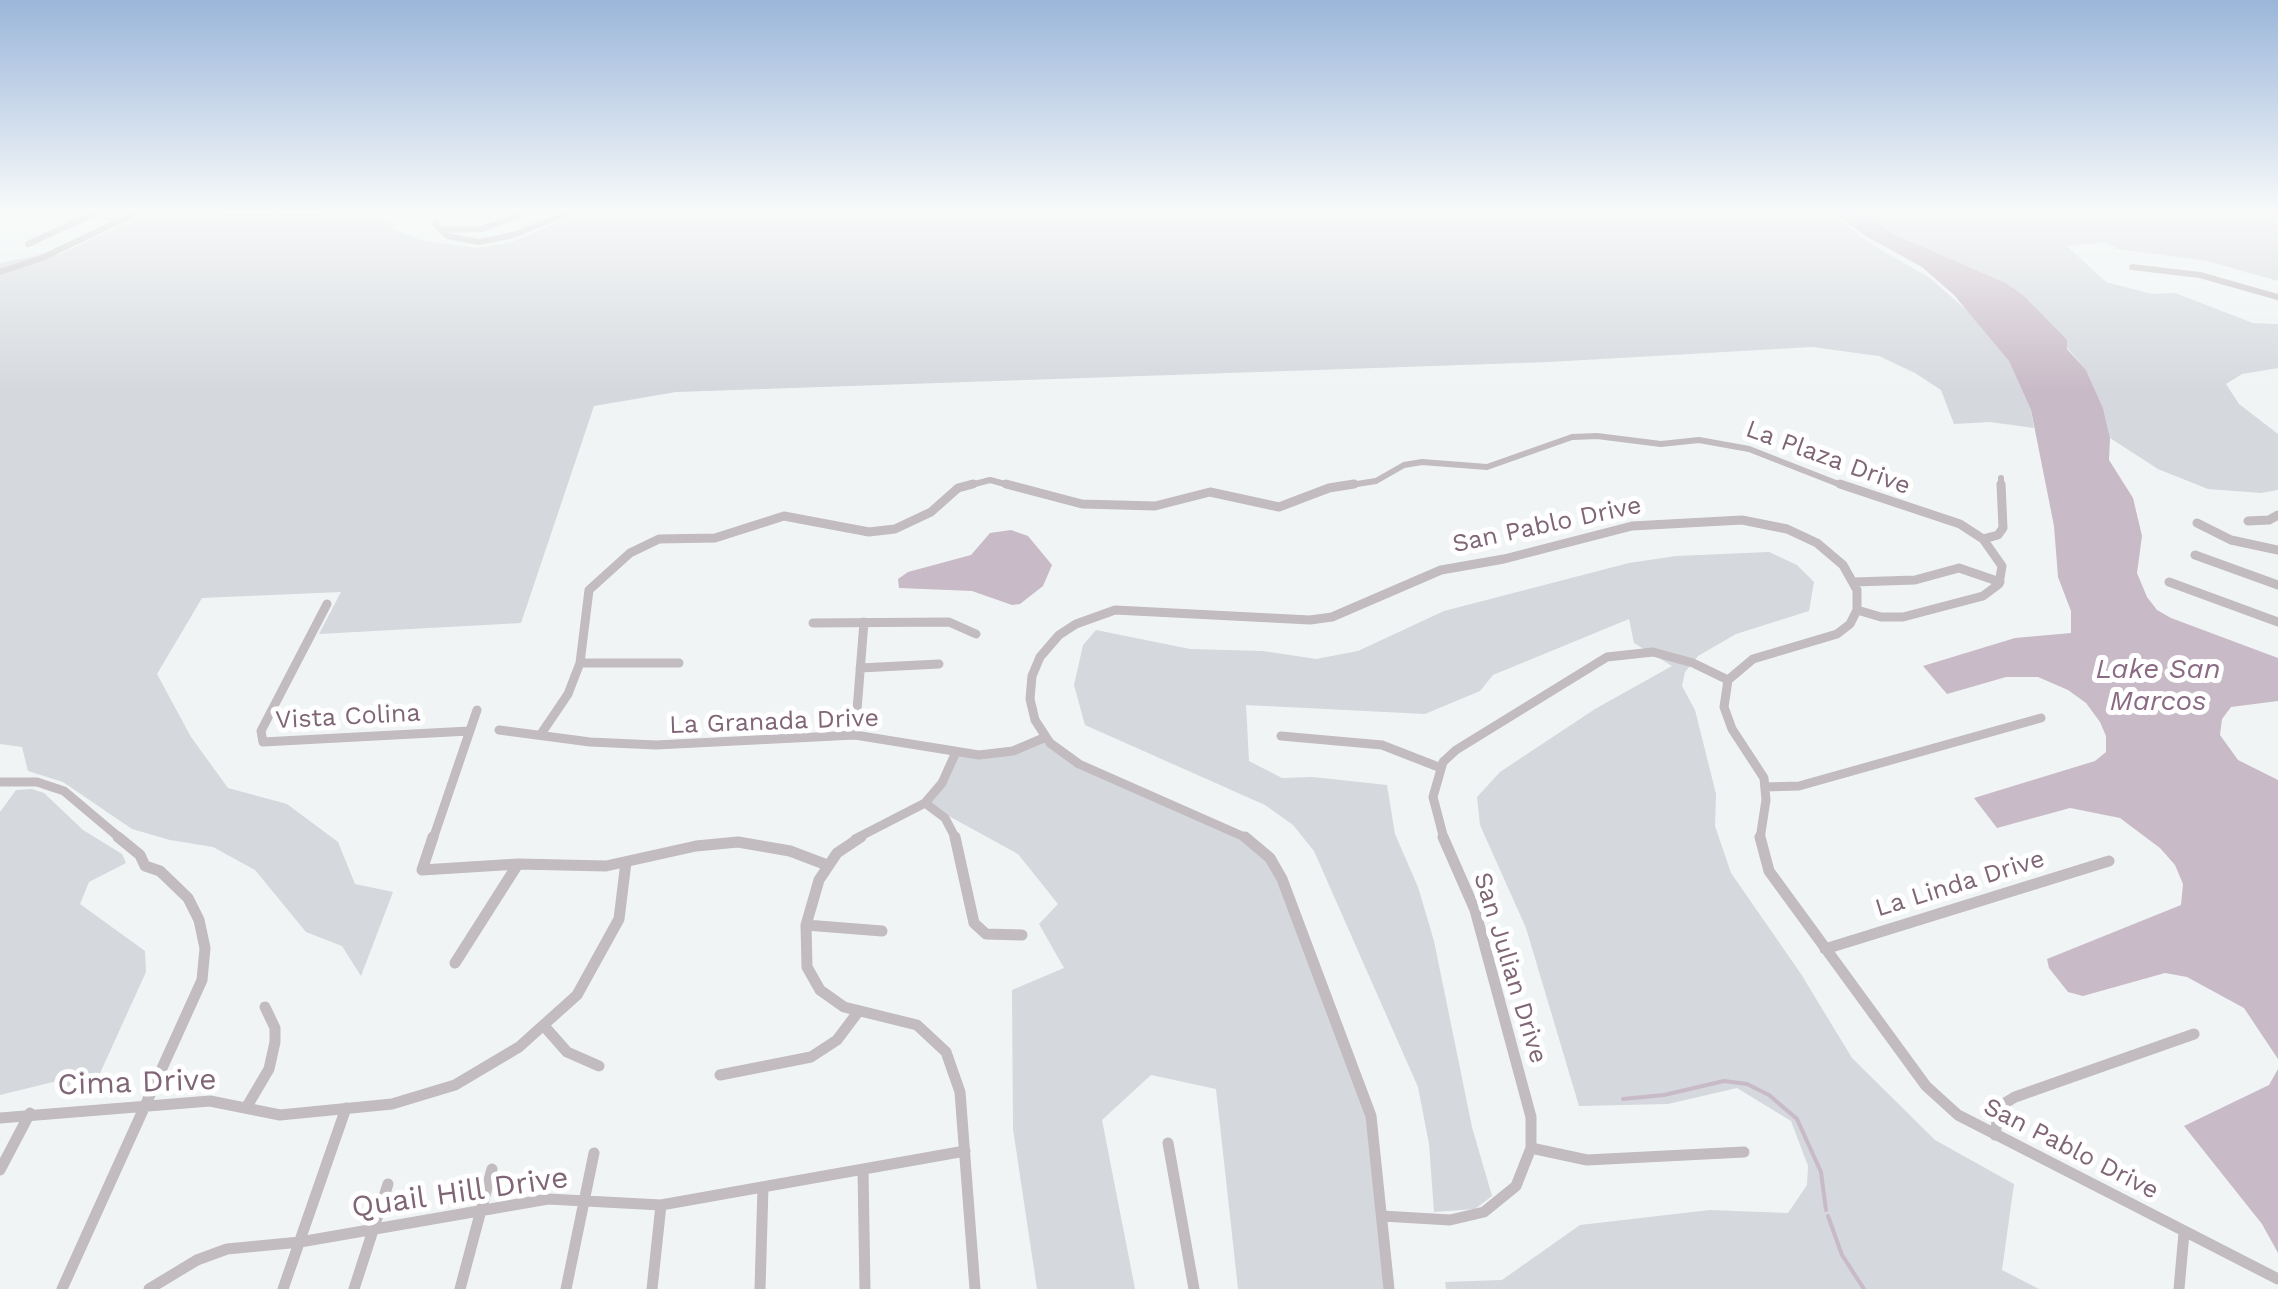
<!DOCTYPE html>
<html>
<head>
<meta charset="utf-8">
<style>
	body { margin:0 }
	canvas { display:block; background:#f0f4f4 }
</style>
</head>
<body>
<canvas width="2278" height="1289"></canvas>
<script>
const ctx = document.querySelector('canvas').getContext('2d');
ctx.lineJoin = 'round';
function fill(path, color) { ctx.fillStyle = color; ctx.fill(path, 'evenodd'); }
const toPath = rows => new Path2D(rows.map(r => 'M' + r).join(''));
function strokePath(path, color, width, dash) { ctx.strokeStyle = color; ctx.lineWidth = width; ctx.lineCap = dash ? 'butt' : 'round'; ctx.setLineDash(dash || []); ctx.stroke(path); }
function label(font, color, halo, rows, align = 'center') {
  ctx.font = font + ' "Work Sans",sans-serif'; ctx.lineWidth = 10; ctx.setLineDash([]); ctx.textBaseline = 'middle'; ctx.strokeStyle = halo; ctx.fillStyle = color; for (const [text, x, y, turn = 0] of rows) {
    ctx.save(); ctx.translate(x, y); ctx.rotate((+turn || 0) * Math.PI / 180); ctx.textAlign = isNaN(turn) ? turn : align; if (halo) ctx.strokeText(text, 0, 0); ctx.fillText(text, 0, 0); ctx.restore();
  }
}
fill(toPath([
	[155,210,280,215,375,210,394,229,423,241,477,248,510,243,587,210,1825,210,1876,247,1930,278,1980,322,2009,361,2031,410,2034,428,1990,422,1954,424,1941,390,1915,373,1879,356,1812,347,1549,362,676,392,594,406,521,623,319,634,341,592,202,598,157,674,191,737,228,788,287,804,338,842,355,884,393,892,361,976,342,946,306,932,255,870,213,847,170,840,132,829,63,782,28,771,22,747,0,744,0,263,47,253,58,255],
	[1864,210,2278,210,2278,281,2207,261,2119,249,2106,242,2067,246,2106,282,2152,294,2175,293,2253,323,2278,324,2278,368,2242,374,2226,384,2239,404,2278,434,2278,490,2261,493,2208,489,2158,469,2110,438,2103,408,2086,370,2022,294,2006,283,1891,233],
	[1769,552,1797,565,1814,582,1809,611,1736,634,1698,656,1685,672,1682,686,1695,710,1716,794,1715,826,1731,873,1801,974,1852,1058,1935,1140,2014,1184,2002,1270,2039,1289,1446,1289,1445,1282,1502,1280,1580,1225,1710,1210,1788,1213,1807,1185,1808,1166,1791,1121,1737,1088,1668,1104,1579,1106,1526,928,1480,825,1477,797,1500,772,1595,709,1672,666,1634,643,1629,619,1493,675,1480,691,1425,714,1246,705,1249,761,1282,778,1313,777,1387,785,1395,834,1418,887,1434,941,1472,1127,1492,1196,1475,1209,1434,1212,1429,1144,1418,1087,1314,851,1293,825,1265,805,1085,725,1074,685,1083,645,1096,630,1190,649,1263,651,1316,659,1358,651,1444,611,1629,563,1676,556],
	[1046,737,1066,755,1236,832,1266,854,1362,1089,1389,1289,1238,1289,1216,1089,1151,1075,1102,1120,1135,1289,1037,1289,1013,1129,1012,990,1064,968,1039,924,1058,904,1018,854,925,803,956,752,998,753],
	[32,789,44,793,83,830,122,854,126,863,89,882,80,904,145,951,146,972,91,1093,53,1082,0,1095,0,812,16,790]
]), '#d5d8dd');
fill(toPath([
	[1830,210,1864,210,1891,233,2006,283,2022,294,2067,340,2067,349,2086,370,2103,408,2110,438,2109,460,2133,498,2142,536,2137,573,2147,597,2157,610,2171,618,2278,658,2278,701,2231,707,2222,719,2220,735,2238,760,2278,780,2278,1059,2244,1008,2187,977,2165,973,2083,996,2068,992,2049,968,2047,959,2181,905,2183,884,2175,865,2160,848,2120,818,2070,808,1997,828,1974,798,2095,761,2106,752,2106,736,2100,722,2086,703,2068,690,2038,677,2006,677,1947,694,1923,666,2015,638,2071,633,2071,611,2058,577,2054,526,2031,410,2009,361,1954,295,1922,267,1864,235],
	[1011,530,1028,536,1052,565,1043,586,1020,604,1012,605,972,591,899,588,898,579,908,572,971,555,990,533],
	[2278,1069,2278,1253,2262,1224,2184,1126,2269,1085]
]), '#c8bac6');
strokePath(toPath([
	[1623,1099,1664,1095,1724,1081,1747,1084,1769,1095,1797,1119,1821,1172,1826,1210],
	[1828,1216,1842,1255,1864,1289]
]), '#c8bac6', 4);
strokePath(toPath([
	[435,224,447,236,479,242,513,235,576,210],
	[442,230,482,229,531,210],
	[28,244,102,210],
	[2132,267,2200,275,2278,297],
	[0,272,42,258,142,210],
	[2001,478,2001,487],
	[963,487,990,480,1016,487],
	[1338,487,1376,481,1404,465,1422,462,1487,467,1572,437,1597,436,1661,444,1699,440,1749,449,1846,487]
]), '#c2bbbf', 6);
strokePath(toPath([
	[1006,484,1082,504,1155,506,1210,492,1279,507,1329,488,1354,484],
	[1840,484,1960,524,1983,539,2002,566,1999,584,1983,596,1903,617,1881,617,1857,610],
	[2248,521,2269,520,2278,515],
	[2197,523,2231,540,2278,550],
	[1983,539,1998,535,2003,528,2001,484],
	[2195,555,2278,585],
	[1854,582,1915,580,1959,568,2000,582],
	[2169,582,2278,622],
	[327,604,261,731,263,742,469,731],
	[813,623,949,622,976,634],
	[580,663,679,663],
	[860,668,939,664],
	[499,730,590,742,656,745,855,735,979,755,1013,751,1046,737],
	[541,734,568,694,580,663,589,590,630,553,659,539,715,538,784,516,869,532,895,529,931,512,958,488,973,484],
	[855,735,864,622],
	[1281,736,1382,745,1441,768],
	[0,782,37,782,64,791,121,839],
	[1765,787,1799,786,2041,718],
	[925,803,945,818,956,839],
	[433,839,477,710],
	[855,839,925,803,942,783,956,752],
	[1249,839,1079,764,1050,743,1035,720,1030,699,1032,676,1040,657,1059,635,1076,624,1115,610,1310,620,1332,617,1441,570,1504,559,1632,526,1742,520,1787,529,1817,543,1843,565,1857,590,1857,610,1850,624,1837,634,1753,659,1728,680,1724,707,1732,729,1764,778,1766,800,1760,839],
	[1444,839,1433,797,1443,762,1456,750,1607,657,1653,652,1693,663,1728,680]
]), '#c2bbbf', 9);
strokePath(toPath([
	[433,837,422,870,518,864,606,866,696,846,738,842,790,851,827,865],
	[861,837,837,853,819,880,806,925,807,967,820,990,844,1007,917,1025,946,1052,960,1092,975,1289],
	[955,837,974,923,986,934,1022,935],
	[1245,837,1270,858,1282,879,1371,1116,1389,1289],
	[1760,837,1769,871,1926,1086,1958,1115,2278,1279],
	[806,925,882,931],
	[1825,949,2109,861],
	[455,963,518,864],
	[545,1027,567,1052,599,1066],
	[720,1075,811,1057,837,1040,858,1012],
	[246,1108,269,1069,275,1042,275,1028,265,1007],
	[0,1118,210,1101,280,1115,392,1104,455,1085,519,1047,577,995,619,919,626,862],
	[1995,1135,1998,1115,2005,1103,2015,1097,2194,1034],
	[1168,1143,1194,1289],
	[1531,1148,1587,1160,1744,1152],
	[0,1170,30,1113],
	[863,1170,865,1289],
	[1382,1216,1450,1220,1484,1212,1516,1186,1531,1148,1531,1117,1475,910,1443,837],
	[62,1289,202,980,205,948,199,920,188,898,160,871,145,866,140,855,118,837],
	[149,1289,197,1260,227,1249,300,1242,548,1199,661,1205,965,1151],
	[283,1289,346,1108],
	[354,1289,388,1184],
	[460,1289,492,1169],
	[566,1289,594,1153],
	[652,1289,661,1205],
	[760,1289,763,1187],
	[2179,1289,2184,1233]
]), '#c2bbbf', 11);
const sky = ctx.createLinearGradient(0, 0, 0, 391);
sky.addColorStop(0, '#9bb6da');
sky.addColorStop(0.54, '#f8fafa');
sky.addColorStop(1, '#f8fafa00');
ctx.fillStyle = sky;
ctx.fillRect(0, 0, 2278, 391);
label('25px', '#7f6575', '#fff', [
	["La Plaza Drive",1828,458,20],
	["San Pablo Drive",1547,525,-12],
	["Vista Colina",348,717,-3],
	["La Granada Drive",774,722,-2],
	["La Linda Drive",1960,884,-17],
	["San Julian Drive",1510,968,73],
	["San Pablo Drive",2071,1149,27]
]);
label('italic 28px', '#8a6b83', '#fff', [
	["Lake San",2158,670],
	["Marcos",2158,702]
]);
label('30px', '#7f6575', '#fff', [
	["Cima Drive",137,1083,-2],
	["Quail Hill Drive",460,1193,-8]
]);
</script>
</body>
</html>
